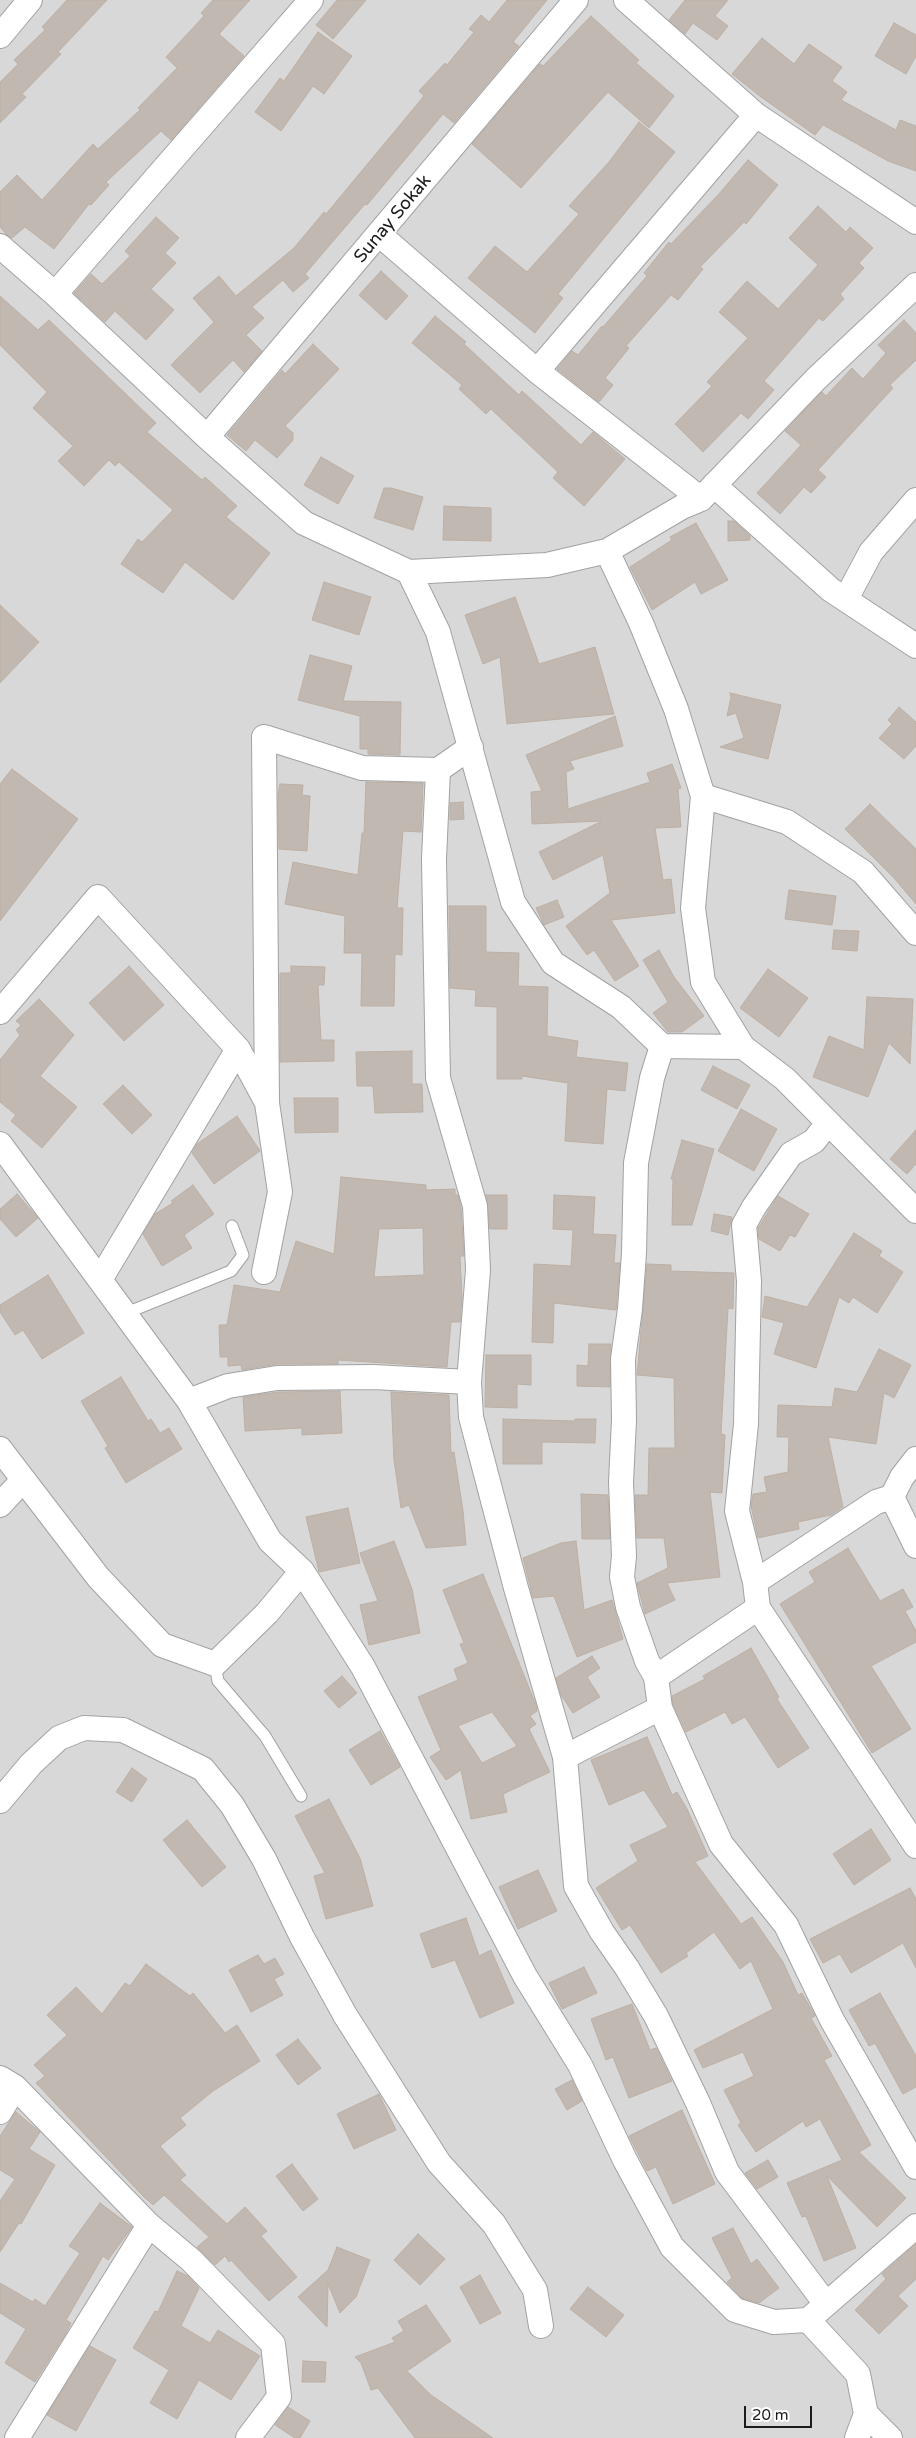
<!DOCTYPE html>
<html>
<head>
<meta charset="utf-8">
<style>
	body { margin:0 }
	#map { position:relative; width:916px; height:2438px; overflow:hidden; background:#ede9e1; font-family:"Varela Round",sans-serif }
	canvas { display:block }
	.scale { position:absolute; left:744px; top:2406px; width:68px; height:22px; box-sizing:border-box; border:2px solid #1b1b1b; border-top:0; padding-left:6px; font-size:15px; line-height:18px; white-space:nowrap; color:#1b1b1b; -webkit-text-stroke:4px #fff; paint-order:stroke }
</style>
</head>
<body>
<div id="map">
<canvas width="916" height="2438"></canvas>
<div class="scale">20 m</div>
</div>
<script>
const ctx = document.querySelector('canvas').getContext('2d');
ctx.lineJoin = 'round';
function fill(path, color) { ctx.fillStyle = color; ctx.fill(path, 'evenodd'); }
const toPath = rows => new Path2D(rows.map(r => 'M' + r).join(''));
function strokePath(path, color, width, dash) { ctx.strokeStyle = color; ctx.lineWidth = width; ctx.lineCap = dash ? 'butt' : 'round'; ctx.setLineDash(dash || []); ctx.stroke(path); }
function label(font, color, halo, rows, align = 'center') {
  ctx.font = font + ' "Varela Round",sans-serif'; ctx.lineWidth = 4; ctx.setLineDash([]); ctx.textBaseline = 'middle'; ctx.strokeStyle = halo; ctx.fillStyle = color; for (const [text, x, y, turn = 0] of rows) {
    ctx.save(); ctx.translate(x, y); ctx.rotate((+turn || 0) * Math.PI / 180); ctx.textAlign = isNaN(turn) ? turn : align; if (halo) ctx.strokeText(text, 0, 0); ctx.fillText(text, 0, 0); ctx.restore();
  }
}
fill(toPath([
	[0,0,916,0,916,2438,0,2438]
]), '#d9d8d8');
const building = toPath([
	[67,0,107,0,58,52,61,54,22,94,26,97,0,123,0,82,18,64,14,60,45,30,42,27,67,0],
	[213,0,250,0,219,34,244,56,171,140,161,131,106,182,109,185,91,205,89,204,54,249,25,227,12,238,7,235,0,227,0,192,17,175,42,200,93,144,98,149,140,110,138,108,177,68,166,57,204,16,201,13,213,0],
	[337,0,366,0,333,39,316,25,337,0],
	[507,0,547,0,513,42,519,46,454,123,443,114,367,205,365,204,305,274,309,278,293,292,283,280,252,307,264,318,246,335,262,351,244,372,233,360,200,393,171,365,214,322,193,298,219,276,236,296,294,248,324,212,326,214,424,96,419,91,445,63,447,65,474,32,469,29,481,15,489,22,507,0],
	[685,0,728,0,715,16,728,26,717,40,693,23,685,34,669,20,685,0],
	[591,16,639,60,636,63,674,96,649,128,608,92,521,188,472,144,540,64,543,66,591,16],
	[894,23,916,35,916,56,906,74,875,56,894,23],
	[318,32,352,56,324,94,313,86,281,131,255,112,280,78,284,81,318,32],
	[762,38,794,64,809,44,842,67,832,81,847,92,841,100,896,130,900,120,916,126,916,171,888,161,823,125,815,135,761,97,732,74,762,38],
	[639,122,675,152,558,294,563,298,535,333,468,278,495,246,527,272,579,214,569,206,609,162,639,122],
	[748,160,778,185,746,224,744,222,700,267,703,269,678,300,671,295,626,346,629,348,605,378,613,385,599,402,557,369,572,351,578,355,602,326,603,327,647,276,644,273,669,242,671,244,718,195,748,160],
	[818,206,846,232,850,227,873,248,859,263,864,268,840,294,844,299,823,321,819,318,764,381,774,390,748,419,741,413,703,452,675,424,712,386,707,382,748,338,719,312,747,281,778,309,818,265,789,238,818,206],
	[156,217,179,238,165,253,176,263,151,289,174,310,146,340,115,311,105,322,74,293,91,274,102,284,130,256,125,251,156,217],
	[381,271,408,296,386,320,359,295,381,271],
	[0,296,38,330,49,320,156,423,147,432,202,480,205,477,237,506,226,517,270,553,233,600,185,562,163,593,121,564,138,539,142,542,173,510,119,462,115,466,109,460,84,486,58,461,73,446,33,408,47,392,0,345,0,296],
	[435,316,466,342,464,344,519,395,522,391,581,445,593,432,625,459,584,506,553,478,558,472,491,409,486,414,459,389,462,385,412,343,435,316],
	[904,320,916,333,916,360,890,385,893,388,818,470,826,477,811,493,804,487,780,514,757,493,801,445,785,431,822,392,826,396,852,368,863,379,886,353,878,345,904,320],
	[313,344,339,369,285,426,293,433,293,440,277,458,255,440,246,451,227,435,282,370,285,374,313,344],
	[321,457,354,476,338,504,304,485,321,457],
	[384,488,391,488,423,497,413,530,374,518,384,488],
	[444,506,491,508,491,541,443,540,444,506],
	[728,521,734,521,750,536,750,540,728,541,728,521],
	[696,523,728,580,701,594,695,582,652,610,630,567,672,540,670,537,696,523],
	[324,582,371,597,359,635,312,620,324,582],
	[515,597,539,664,595,647,614,714,507,724,500,657,483,664,465,615,515,597],
	[0,605,39,642,0,683,0,605],
	[310,655,352,666,343,701,401,702,400,755,368,754,368,749,360,749,360,716,298,700,310,655],
	[730,693,781,705,768,759,720,747,744,738,736,713,727,716,731,697,730,693],
	[899,707,916,722,916,746,904,759,879,738,892,724,888,720,899,707],
	[615,716,623,746,570,761,574,769,566,772,568,809,650,782,647,773,672,764,681,788,678,789,681,827,655,828,663,880,671,879,675,913,611,920,639,966,615,981,594,950,587,955,566,926,610,893,603,855,553,880,539,852,602,821,532,824,531,792,542,791,526,755,615,716],
	[12,769,78,819,0,921,0,784,12,769],
	[366,782,423,783,421,832,403,831,397,908,403,908,402,955,395,954,394,1006,361,1006,362,953,344,953,345,916,285,904,293,862,358,875,362,833,364,833,366,782],
	[280,784,303,785,302,795,310,796,307,851,279,849,278,796,280,784],
	[463,802,464,819,450,820,450,803,463,802],
	[870,804,916,849,916,904,894,878,845,829,870,804],
	[789,890,836,896,832,925,785,919,789,890],
	[557,900,564,917,544,925,536,908,557,900],
	[449,906,486,906,486,952,519,953,518,986,548,987,547,1036,578,1041,576,1057,628,1063,625,1091,607,1089,603,1144,565,1141,568,1083,522,1076,522,1079,497,1079,497,1007,475,1006,476,990,450,988,449,906],
	[834,930,859,931,857,951,832,949,834,930],
	[659,950,674,977,704,1016,682,1032,668,1032,653,1013,668,1002,643,960,659,950],
	[129,966,164,1005,124,1041,89,1003,129,966],
	[291,966,325,967,324,985,318,985,321,1040,334,1040,334,1061,280,1062,280,973,291,973,291,966],
	[768,969,808,998,779,1037,740,1008,768,969],
	[867,997,913,999,910,1064,889,1043,868,1097,813,1077,829,1036,864,1050,867,997],
	[39,999,74,1035,40,1076,77,1107,42,1148,11,1121,16,1115,0,1102,0,1060,20,1035,16,1030,21,1025,16,1021,39,999],
	[412,1051,412,1084,422,1084,423,1112,375,1113,373,1086,357,1086,356,1052,412,1051],
	[713,1066,750,1085,737,1109,701,1090,713,1066],
	[123,1085,152,1115,132,1134,103,1104,123,1085],
	[294,1098,338,1098,338,1132,295,1133,294,1098],
	[741,1109,777,1129,754,1171,718,1151,741,1109],
	[237,1116,260,1151,214,1184,192,1153,197,1144,237,1116],
	[916,1130,916,1164,907,1174,890,1159,916,1130],
	[682,1140,714,1149,692,1225,672,1225,673,1179,671,1179,682,1140],
	[341,1177,426,1185,426,1190,455,1189,455,1195,458,1195,461,1208,464,1256,460,1256,462,1298,460,1322,451,1322,447,1367,338,1360,338,1364,277,1364,242,1370,241,1365,228,1366,228,1357,220,1357,219,1325,227,1325,234,1285,280,1292,296,1241,334,1254,341,1177],
	[423,1228,424,1275,374,1277,379,1229,423,1228],
	[193,1185,214,1214,184,1235,192,1248,162,1266,143,1234,155,1214,173,1203,171,1201,193,1185],
	[17,1194,38,1218,16,1237,0,1219,0,1209,17,1194],
	[486,1195,507,1195,507,1229,490,1229,486,1195],
	[554,1195,595,1197,593,1234,616,1235,614,1263,620,1263,616,1310,554,1303,553,1343,532,1342,534,1264,571,1266,573,1230,553,1229,554,1195],
	[778,1196,809,1214,795,1237,790,1235,780,1251,759,1239,758,1228,778,1196],
	[714,1214,732,1217,728,1235,711,1231,714,1214],
	[854,1233,882,1251,879,1256,903,1272,877,1313,853,1297,849,1303,839,1297,816,1368,774,1354,784,1323,762,1317,765,1296,807,1307,854,1233],
	[647,1264,671,1265,671,1271,734,1273,733,1309,728,1308,721,1434,725,1435,722,1493,710,1492,720,1577,667,1583,675,1600,645,1614,637,1583,668,1568,664,1538,637,1538,635,1495,648,1495,649,1448,675,1448,674,1378,637,1375,647,1264],
	[48,1275,84,1333,42,1359,23,1330,15,1335,0,1312,0,1305,48,1275],
	[589,1344,611,1344,610,1387,577,1386,577,1365,588,1366,589,1344],
	[879,1349,911,1365,894,1398,884,1393,876,1444,828,1437,843,1507,831,1515,798,1522,799,1529,758,1538,751,1506,753,1494,767,1492,764,1477,788,1472,789,1437,777,1437,778,1405,832,1407,835,1388,857,1392,879,1349],
	[486,1355,531,1355,531,1385,517,1384,517,1408,485,1407,486,1355],
	[121,1377,148,1421,151,1419,160,1433,169,1428,182,1449,126,1483,105,1448,108,1446,81,1401,121,1377],
	[340,1391,342,1433,302,1435,302,1428,245,1431,243,1397,278,1392,340,1391],
	[391,1392,449,1395,451,1453,454,1452,463,1511,466,1545,426,1548,409,1505,401,1508,394,1460,391,1392],
	[503,1419,575,1421,575,1419,596,1419,595,1443,542,1442,542,1464,503,1464,503,1419],
	[581,1494,608,1495,610,1539,582,1539,581,1494],
	[348,1508,360,1563,319,1572,306,1517,348,1508],
	[394,1541,412,1589,420,1633,369,1645,360,1605,378,1601,360,1553,394,1541],
	[576,1541,584,1610,612,1600,623,1639,577,1657,554,1596,533,1598,523,1558,561,1543,576,1541],
	[848,1548,880,1601,903,1589,913,1607,905,1611,916,1631,916,1642,871,1666,911,1729,872,1753,780,1604,815,1582,809,1572,848,1548],
	[483,1574,536,1705,537,1711,530,1716,536,1724,529,1729,550,1772,503,1794,507,1812,471,1819,461,1770,446,1780,430,1757,441,1750,418,1697,458,1680,454,1669,468,1663,460,1644,464,1643,443,1590,483,1574],
	[492,1712,517,1746,482,1763,458,1726,492,1712],
	[751,1648,779,1697,777,1699,809,1748,778,1768,745,1717,732,1724,725,1712,686,1732,673,1704,672,1696,705,1679,703,1676,751,1648],
	[592,1656,600,1668,587,1677,600,1697,573,1713,561,1695,556,1678,592,1656],
	[342,1676,357,1693,339,1708,324,1691,342,1676],
	[380,1731,400,1767,371,1785,349,1750,380,1731],
	[647,1737,672,1795,677,1792,687,1809,708,1856,695,1862,741,1924,752,1917,783,1962,798,1995,802,1993,815,2016,811,2018,832,2056,824,2060,871,2145,859,2152,906,2198,877,2227,827,2176,856,2248,824,2261,806,2216,802,2217,787,2183,842,2160,820,2119,806,2127,803,2121,756,2152,738,2125,741,2123,724,2090,754,2076,743,2052,703,2068,694,2050,773,2009,751,1961,740,1969,714,1932,686,1953,688,1956,661,1973,630,1925,622,1930,596,1888,638,1861,630,1845,668,1827,644,1790,609,1805,591,1760,647,1737],
	[132,1768,147,1779,132,1802,116,1792,132,1768],
	[329,1799,360,1858,373,1906,326,1919,314,1876,325,1873,295,1816,329,1799],
	[187,1820,226,1867,202,1887,163,1840,187,1820],
	[871,1829,891,1860,854,1885,833,1854,871,1829],
	[538,1870,557,1911,518,1929,499,1887,538,1870],
	[910,1888,916,1899,916,1968,903,1943,851,1973,840,1954,823,1963,810,1939,910,1888],
	[466,1918,479,1956,491,1950,514,2003,480,2018,455,1960,432,1968,420,1934,466,1918],
	[258,1955,264,1964,275,1958,284,1974,274,1979,283,1995,251,2012,229,1970,258,1955],
	[146,1964,190,1996,193,1993,225,2033,237,2025,260,2061,213,2091,180,2118,186,2125,160,2146,186,2175,180,2180,227,2224,245,2207,267,2231,261,2236,297,2277,269,2301,231,2260,229,2262,225,2256,215,2265,197,2247,209,2237,164,2195,153,2205,143,2196,36,2083,45,2076,34,2065,67,2035,47,2015,76,1987,102,2014,125,1983,130,1986,146,1964],
	[584,1967,597,1993,562,2009,549,1983,584,1967],
	[880,1993,916,2056,916,2087,903,2094,875,2043,869,2046,849,2010,880,1993],
	[632,2004,650,2050,656,2048,672,2081,629,2098,613,2057,606,2060,591,2019,632,2004],
	[298,2039,321,2068,298,2085,276,2055,298,2039],
	[572,2080,582,2101,567,2110,555,2089,572,2080],
	[379,2094,396,2130,354,2149,337,2114,379,2094],
	[682,2110,715,2184,673,2204,656,2167,647,2171,629,2136,682,2110],
	[16,2112,40,2132,29,2149,55,2165,21,2224,19,2223,0,2252,0,2201,15,2179,0,2170,0,2136,16,2112],
	[768,2160,778,2177,757,2189,745,2173,768,2160],
	[292,2164,318,2199,303,2211,276,2176,292,2164],
	[100,2203,132,2227,108,2260,103,2256,66,2320,71,2323,66,2333,35,2382,5,2363,26,2329,0,2313,0,2283,33,2302,35,2299,45,2306,80,2253,69,2246,100,2203],
	[733,2228,751,2264,757,2259,779,2288,759,2303,742,2298,727,2282,732,2278,712,2238,733,2228],
	[418,2234,445,2259,420,2285,394,2260,418,2234],
	[916,2244,916,2279,898,2296,908,2306,879,2334,855,2310,886,2279,882,2274,916,2244],
	[337,2247,370,2260,356,2297,340,2313,328,2284,327,2327,298,2297,328,2270,337,2247],
	[177,2271,188,2276,199,2288,181,2326,210,2343,218,2330,260,2356,231,2400,199,2380,177,2419,150,2403,169,2370,133,2348,155,2311,158,2312,177,2271],
	[480,2275,501,2313,480,2324,460,2287,480,2275],
	[588,2287,624,2315,606,2337,570,2309,588,2287],
	[426,2305,451,2341,407,2371,431,2395,493,2438,415,2438,378,2388,371,2390,361,2363,355,2357,395,2342,392,2338,404,2331,398,2321,426,2305],
	[90,2346,116,2360,76,2431,47,2415,90,2346],
	[303,2361,326,2362,325,2382,302,2382,303,2361],
	[288,2407,310,2421,300,2438,295,2438,275,2425,288,2407]
]);
fill(building, '#c1b8b1');
strokePath(building, '#bdb0a4', 1);
const lane = toPath([
	[126,1313,231,1271,243,1255,232,1226],
	[215,1664,218,1681,265,1736,301,1796]
]);
const street = toPath([
	[626,0,756,115,916,222],
	[0,36,30,0],
	[380,235,537,371,701,499],
	[0,246,55,294,207,437,304,523,409,572,438,632,513,902,553,963,621,1007,662,1046,743,1047,785,1079,916,1211],
	[55,294,311,0],
	[537,371,756,115],
	[207,437,576,0],
	[714,485,831,590,916,646],
	[607,551,682,507,701,499,816,379,916,285],
	[409,572,547,565,607,551,641,623,676,709,703,796],
	[846,599,871,552,916,500],
	[471,747,438,770,434,859,438,1078,475,1206,478,1270,469,1382,471,1417,516,1588,565,1757,576,1886,602,1932,627,1968,656,2016,698,2103,727,2172,826,2304],
	[0,1012,98,897,238,1049,265,1099],
	[662,1046,652,1078,636,1163,634,1253,630,1309,623,1359,624,1420,621,1482,624,1556,622,1577,628,1607,647,1661,656,1677,660,1708,721,1844,786,1925,832,2020,916,2167],
	[743,1047,703,982,693,908,703,796,787,822,863,872,916,933],
	[827,1124,814,1141,791,1154,754,1207,744,1225,749,1281,747,1374,746,1424,737,1511,755,1582,758,1608,916,1846],
	[0,1144,189,1401,270,1541,302,1571,363,1667,525,1976,580,2065,625,2160,672,2247,735,2310,774,2322,808,2320],
	[264,1272,280,1192,267,1103,264,737,362,768,438,770],
	[101,1278,238,1049],
	[189,1401,228,1386,277,1378,373,1377,469,1382],
	[0,1449,98,1577,162,1645,215,1664,267,1613,302,1571],
	[916,1459,902,1477,892,1497,916,1546],
	[0,1505,23,1480],
	[755,1582,876,1502,892,1497],
	[656,1677,758,1608],
	[565,1757,660,1708],
	[0,1801,31,1764,59,1738,84,1728,123,1730,203,1769,232,1805,264,1859,302,1937,345,2015,439,2163,494,2224,535,2290,541,2326],
	[0,2078,15,2087,149,2225,191,2260,273,2344,279,2397,248,2438],
	[0,2112,15,2087],
	[866,2414,890,2438],
	[17,2438,149,2225],
	[857,2438,866,2414,858,2374,808,2320,916,2226]
]);
strokePath(lane, '#a2a2a2', 13);
strokePath(street, '#a2a2a2', 26);
strokePath(lane, '#fff', 11);
strokePath(street, '#fff', 24);
label('18px', '#1b1b1b', '#fff', [
	["Sunay Sokak",393,219,-50]
]);
</script>
</body>
</html>
